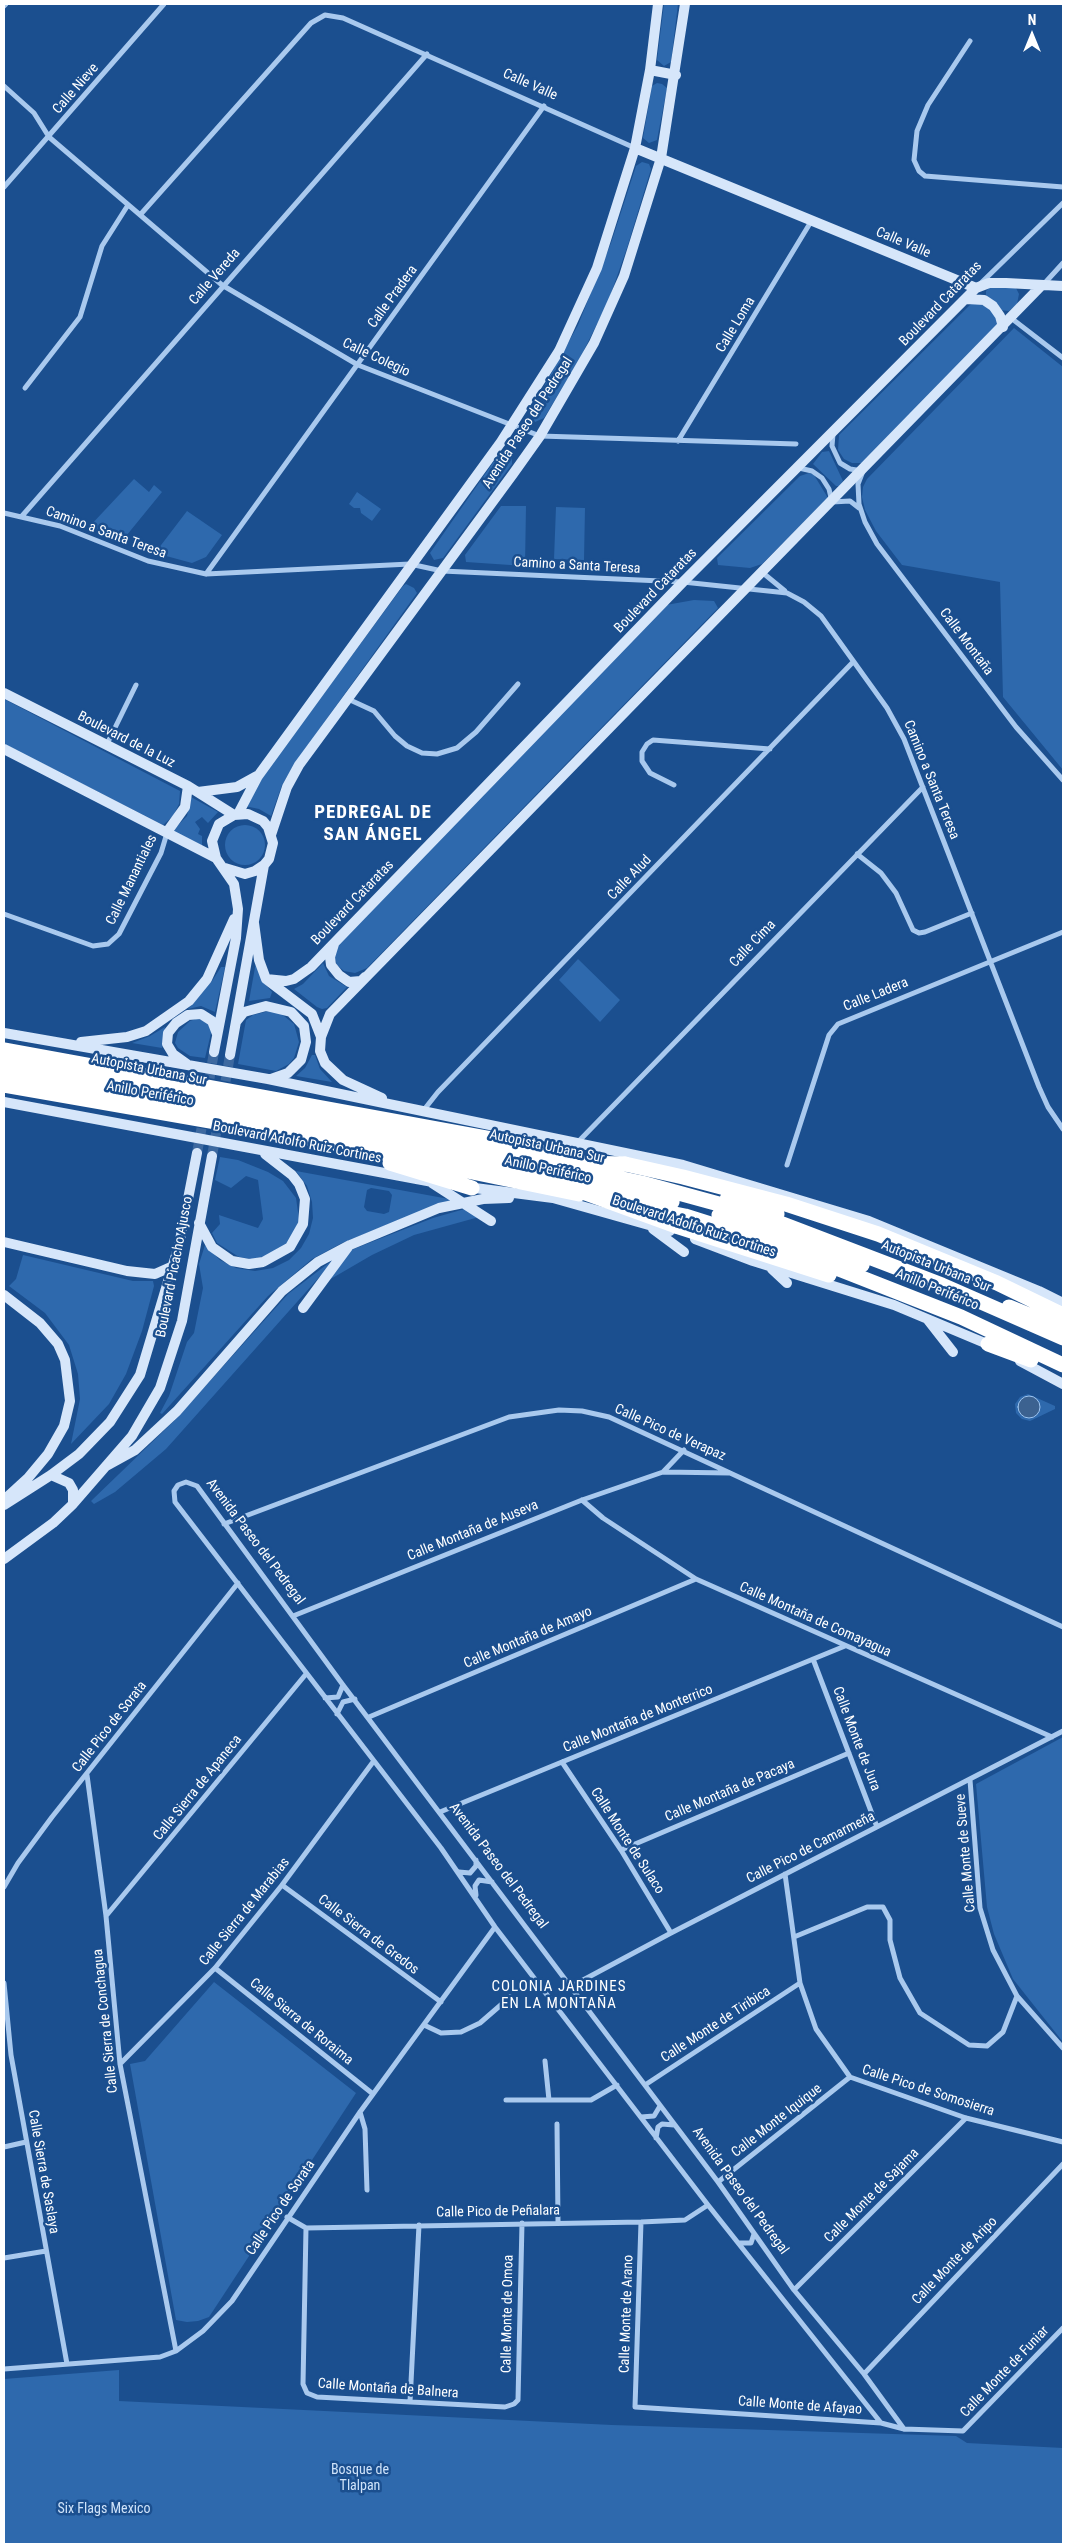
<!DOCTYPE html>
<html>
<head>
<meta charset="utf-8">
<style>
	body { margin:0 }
	#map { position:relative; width:1067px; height:2548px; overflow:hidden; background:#1b4f8f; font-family:"Roboto Condensed",sans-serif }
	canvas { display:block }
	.frame { position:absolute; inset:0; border:5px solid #fff; pointer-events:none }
	.north { position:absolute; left:1007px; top:10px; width:50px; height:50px; -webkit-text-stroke:4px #1b4f8f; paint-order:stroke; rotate:0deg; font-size:14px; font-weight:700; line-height:20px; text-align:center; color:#fff }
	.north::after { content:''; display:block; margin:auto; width:18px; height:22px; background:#fff; clip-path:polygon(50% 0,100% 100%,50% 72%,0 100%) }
</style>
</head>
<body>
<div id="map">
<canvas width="1067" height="2548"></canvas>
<div class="frame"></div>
<div class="north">N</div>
</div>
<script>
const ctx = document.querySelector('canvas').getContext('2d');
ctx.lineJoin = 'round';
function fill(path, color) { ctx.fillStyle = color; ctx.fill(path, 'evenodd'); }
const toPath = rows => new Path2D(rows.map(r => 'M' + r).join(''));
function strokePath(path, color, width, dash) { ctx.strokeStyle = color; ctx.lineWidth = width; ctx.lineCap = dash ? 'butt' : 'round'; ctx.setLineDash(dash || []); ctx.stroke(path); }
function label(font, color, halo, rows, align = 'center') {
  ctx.font = font + ' "Roboto Condensed",sans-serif'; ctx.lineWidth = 5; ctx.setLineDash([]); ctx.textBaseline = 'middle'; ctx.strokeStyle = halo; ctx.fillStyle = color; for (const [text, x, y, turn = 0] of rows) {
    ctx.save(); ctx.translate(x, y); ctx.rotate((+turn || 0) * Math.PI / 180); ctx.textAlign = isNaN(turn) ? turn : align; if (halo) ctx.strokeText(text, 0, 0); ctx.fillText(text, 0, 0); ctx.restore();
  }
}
fill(toPath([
	[664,4,678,4,671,62,664,66,657,60],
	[657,83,662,84,667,88,657,140,649,143,643,138,652,86],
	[642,162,649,164,651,169,627,248,608,302,579,360,544,418,535,422,530,418,531,410,578,325,611,243,636,166],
	[990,287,1016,288,1019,294,1017,304,1009,311,1000,310,986,295,986,291],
	[974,301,990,309,1000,322,862,463,852,463,844,459,838,450,839,435],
	[1014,328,1063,367,1063,770,1003,697,1000,582,902,565,876,531,865,510,862,497,863,487,867,479],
	[829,451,843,481,839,486,836,486,813,464,822,452],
	[504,452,512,456,512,464,443,558,434,560,430,553,499,454],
	[809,473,814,475,828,498,762,564,750,568,718,565,717,558,800,476],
	[134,479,149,492,154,485,162,492,122,541,89,527],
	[357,492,381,509,372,521,361,513,360,508,354,508,349,504],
	[501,506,526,506,525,566,466,562,465,555],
	[556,507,585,508,584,560,554,559],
	[187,511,222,535,206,557,192,563,155,553],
	[406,584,414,588,417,593,295,763,282,785,271,816,259,809,245,806,258,783,403,586],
	[694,600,714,601,718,608,367,968,355,973,344,971,337,965,334,956,338,945,666,605],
	[4,699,180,791,179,804,173,816,163,825,4,744],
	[191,797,218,812,208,823,202,817,195,822,200,829,198,834,202,836,202,846,172,831,187,816],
	'225 845a20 20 0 1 1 40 0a20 20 0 1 1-40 0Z',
	[578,959,620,1000,600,1022,559,980],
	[256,962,265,984,272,992,270,998,249,1001],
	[323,963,329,976,347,987,327,1008,322,1009,317,1007,294,989,303,984],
	[221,967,225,967,215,1012,201,1006,188,1009,212,981],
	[269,1011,279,1012,294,1024,299,1042,294,1058,289,1064,276,1071,238,1064,246,1020,253,1015],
	[196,1019,207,1021,212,1029,205,1058,190,1056,178,1048,175,1043,178,1032,190,1021],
	[165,1027,162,1048,132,1043,150,1036],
	[312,1055,315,1055,320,1069,332,1082,296,1076,305,1068],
	[220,1157,238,1160,268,1172,283,1181,296,1198,299,1219,296,1230,290,1242,275,1254,252,1259,239,1257,217,1243,212,1233,220,1224,219,1215,258,1228,263,1219,258,1180,246,1176,231,1188,215,1180],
	[296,1171,449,1199,452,1202,422,1211,342,1243,312,1259,268,1296,162,1414,160,1413,169,1396,187,1342,194,1333,203,1288,199,1264,205,1245,220,1260,236,1268,255,1271,273,1268,289,1260,301,1248,309,1234,313,1218,312,1202,307,1186],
	[371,1188,389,1191,392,1195,389,1212,384,1214,367,1211,364,1207,367,1190],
	[468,1208,479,1217,414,1235,372,1255,329,1280,351,1250,433,1218],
	[23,1255,133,1281,153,1281,154,1286,142,1331,126,1374,109,1404,71,1444,80,1399,78,1374,69,1345,45,1313,9,1286,16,1279],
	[338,1256,166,1449,115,1492,94,1504,91,1501,174,1421,288,1294],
	[1028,1394,1055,1406,1055,1409,1030,1421,1022,1419,1016,1413,1015,1404,1020,1397],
	[1063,1737,1063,2042,1013,1979,994,1934,987,1907,976,1784],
	[214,1982,356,2093,209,2317,198,2321,187,2322,176,2320,130,2064,145,2061],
	[119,2370,119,2401,612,2425,956,2436,967,2443,1063,2448,1063,2544,4,2544,4,2379]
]), '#2e69ad');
const water = toPath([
	'1018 1407a11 11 0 1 1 22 0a11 11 0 1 1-22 0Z'
]);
fill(water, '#3c6290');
strokePath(water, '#9cc4f0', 1);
strokePath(toPath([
	[207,1093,214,1052],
	[223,1096,230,1055],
	[197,1153,204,1115],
	[212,1156,219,1117]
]), '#3d69a0', 10, [10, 5]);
strokePath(toPath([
	[4,6,6,4],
	[970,41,928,105,917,131,914,160,919,171,925,176,1063,187],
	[4,86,34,113,49,137,222,285,358,365,540,436,796,444],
	[4,187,164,4],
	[140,215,311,23,325,15,343,18,635,148],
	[980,284,1063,203],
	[1043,285,1063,263],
	[1011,318,1063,358],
	[25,388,80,317,102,246,128,205],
	[833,434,832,446,840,463,850,469,863,471,858,484,859,504,865,522,877,544,1016,727,1063,780],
	[678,441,812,220],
	[799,468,812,471,822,478,829,489,832,502,850,501,859,508],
	[4,513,60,526,148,561,206,574,410,564,442,571,683,582,787,593,804,602,821,616,887,708,904,739,1039,1087,1048,1107,1063,1129],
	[22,516,427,54],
	[763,573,785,591],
	[206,574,544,106],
	[348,699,374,711,395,736,407,746,422,753,437,754,457,748,476,732,518,684],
	[107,744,136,685],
	[674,785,650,773,642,761,642,752,647,744,653,740,770,749],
	[857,854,881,873,896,893,913,930,919,933,925,932,972,913],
	[4,914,93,946,108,944,119,934,161,853,167,833],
	[423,1111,438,1092,853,662],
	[577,1143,923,787],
	[787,1165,829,1035,838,1024,1063,932],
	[663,1472,684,1450],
	[582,1500,603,1518,696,1579,1052,1737],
	[224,1524,509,1417,559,1410,582,1411,609,1417,1063,1627],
	[293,1616,582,1500,663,1472,730,1473],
	[813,1659,877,1827],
	[325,1698,338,1697,343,1685],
	[337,1714,343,1702,355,1699],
	[369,1717,696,1579],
	[562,1762,621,1850,671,1933],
	[87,1775,106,1916,120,2064,176,2351],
	[970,1780,980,1908,993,1950,1017,1996,1063,2048],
	[440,1812,845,1646],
	[621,1850,849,1753],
	[459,1872,470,1873,476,1866,476,1860],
	[785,1874,800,1983,816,2029,850,2077,966,2118,1063,2142],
	[282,1885,441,2002],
	[4,1887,18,1863,52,1817,238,1583],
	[476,1895,475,1886,479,1880,492,1882],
	[106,1916,306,1674],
	[794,1937,867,1907,883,1907,890,1920,890,1940,900,1978,920,2013,969,2045,987,2046,1003,2032,1017,1996],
	[215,1968,373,2094],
	[4,1983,11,2055,67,2364],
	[570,1987,671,1933,1063,1731],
	[424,2025,441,2033,461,2032,480,2023,510,1997],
	[545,2061,549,2100],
	[120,2064,215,1968,282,1885,373,1762],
	[645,2085,800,1983],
	[506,2100,591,2100,617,2085],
	[360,2112,365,2129,367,2190],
	[641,2117,654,2116,660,2106],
	[557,2124,558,2222],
	[656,2138,658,2127,662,2124,674,2125],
	[4,2147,26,2142],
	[718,2182,850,2077],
	[287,2217,306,2228,641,2222,685,2220,708,2205],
	[641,2222,635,2407,881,2423,904,2429,963,2431,1063,2328],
	[306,2228,303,2384,307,2393,317,2397,505,2407,514,2404,518,2400,522,2223],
	[739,2243,751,2243,754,2234],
	[4,2258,46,2251],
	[794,2290,966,2118],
	[4,2369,160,2357,176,2351,203,2331,232,2301,360,2112,495,1927],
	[864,2374,1063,2164],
	[410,2402,419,2225],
	[881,2423,708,2205,495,1927,441,1848,175,1502,174,1491,178,1485,186,1482,197,1486,343,1685,718,2182,794,2290,864,2374,904,2429]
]), '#a9c9ee', 5);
strokePath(toPath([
	[650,70,676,75],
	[635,148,976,288],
	[967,299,984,300,993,306,1000,316,1003,327],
	[4,693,188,786,234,815],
	[4,749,216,858],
	[198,792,237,787,257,776],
	[238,814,258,776,501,442,559,351,597,268,635,148,650,70,658,4],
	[167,832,185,807,188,786],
	[271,835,287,787,299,765,513,474,540,436,594,343,624,276,661,158,685,4],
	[254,923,259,960,266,979,312,1014,321,1037,320,1051,325,1063,343,1080,382,1098],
	[334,944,330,957,331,965,339,975,349,982,361,981,365,977],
	[266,979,286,981,294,979,311,967,683,582,976,288,989,283,1006,283,1063,286],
	[236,1022,244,1012,266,1006,291,1012,304,1026,306,1042,301,1060,288,1073,271,1079],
	[4,1033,268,1079,683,1165,869,1221,1039,1291,1063,1303],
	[321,1037,330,1014,1042,285],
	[81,1042,127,1037,146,1031,189,1001,207,979,234,919],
	[214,1052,236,938,238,909,234,884,216,858,212,841,219,824,234,815,248,814,263,821,268,827,273,843,269,859,264,865,255,871,245,874,225,868],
	[230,1055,264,865],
	[187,1064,173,1054,167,1044,168,1033,176,1023,188,1015,201,1014,212,1021,217,1034],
	[4,1102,438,1183],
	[432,1183,491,1221],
	[467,1187,553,1198,670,1231],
	[199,1223,212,1247,232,1261,249,1264,263,1262,290,1247,303,1224,305,1199,299,1184,292,1175,265,1154],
	[653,1229,684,1252],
	[695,1239,753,1261,894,1305,992,1346],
	[4,1242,127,1271,155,1274,173,1266],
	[772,1269,787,1283],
	[4,1295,40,1323,58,1344,65,1360,70,1401,64,1426,48,1454,28,1478,4,1500],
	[303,1308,348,1247],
	[928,1320,953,1352],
	[1020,1361,1063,1384],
	[106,1466,135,1450,177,1411,282,1291,318,1262,350,1245,439,1208,483,1199,509,1198],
	[51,1475,69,1483,73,1490,73,1504],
	[4,1505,51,1475,79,1454,110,1422,140,1375,179,1245,197,1153],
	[4,1559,53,1523,73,1504,132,1436,160,1388,182,1321,212,1156]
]), '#d6e6fa', 10);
strokePath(toPath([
	[4,1050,497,1140,593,1166],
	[4,1085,302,1137,579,1194],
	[390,1163,472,1188],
	[625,1164,683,1177,786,1204,878,1234,997,1283,1063,1315],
	[727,1199,755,1206,777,1214],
	[631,1205,685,1216,783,1247,961,1317,1063,1365],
	[676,1226,829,1275],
	[1009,1307,1063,1329],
	[988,1344,1031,1360]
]), '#fff', 15);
strokePath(toPath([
	[4,1058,516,1156,642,1183,759,1215,942,1285,1063,1338],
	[4,1073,592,1183,672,1202],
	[581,1163,625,1164],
	[566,1186,676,1226],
	[719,1215,862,1265]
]), '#fff', 15);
label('14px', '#fff', '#1b4f8f', [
	["Calle Valle",530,85,24],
	["Calle Nieve",76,89,-49],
	["Calle Valle",903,243,23],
	["Calle Vereda",215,277,-49],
	["Calle Pradera",393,297,-54],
	["Boulevard Cataratas",941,304,-46],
	["Calle Loma",736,325,-59],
	["Calle Colegio",376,358,25],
	["Avenida Paseo del Pedregal",528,423,-57],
	["Camino a Santa Teresa",106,533,20],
	["Camino a Santa Teresa",577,566,3],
	["Boulevard Cataratas",656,591,-46],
	["Calle Montaña",966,642,53],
	["Boulevard de la Luz",126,740,27],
	["Camino a Santa Teresa",931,780,68],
	["Calle Alud",630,878,-46],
	["Calle Manantiales",132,880,-64],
	["Boulevard Cataratas",353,903,-46],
	["Calle Cima",753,944,-46],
	["Calle Ladera",876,995,-22],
	["Autopista Urbana Sur",149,1070,11],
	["Anillo Periférico",150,1094,10],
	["Boulevard Adolfo Ruiz Cortines",297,1143,11],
	["Autopista Urbana Sur",547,1147,12],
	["Anillo Periférico",548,1170,12],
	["Boulevard Adolfo Ruiz Cortines",694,1227,18],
	["Boulevard Picacho Ajusco",175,1267,-79],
	["Autopista Urbana Sur",936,1267,22],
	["Anillo Periférico",937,1290,22],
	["Calle Pico de Verapaz",670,1433,24],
	["Calle Montaña de Auseva",473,1531,-22],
	["Avenida Paseo del Pedregal",255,1542,53],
	["Calle Montaña de Comayagua",815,1620,24],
	["Calle Montaña de Amayo",528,1638,-23],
	["Calle Montaña de Monterrico",638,1719,-22],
	["Calle Pico de Sorata",110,1727,-52],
	["Calle Monte de Jura",856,1739,69],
	["Calle Sierra de Apaneca",198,1788,-51],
	["Calle Montaña de Pacaya",730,1791,-23],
	["Calle Monte de Sulaco",627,1841,57],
	["Calle Pico de Camarmeña",811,1848,-27],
	["Calle Monte de Sueve",966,1853,-95],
	["Avenida Paseo del Pedregal",498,1866,53],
	["Calle Sierra de Marabias",245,1912,-51],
	["Calle Sierra de Gredos",368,1935,37],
	["Calle Sierra de Conchagua",106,2021,-96],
	["Calle Sierra de Roraima",301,2022,39],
	["Calle Monte de Tiribica",716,2025,-33],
	["Calle Pico de Somosierra",928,2091,18],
	["Calle Monte Iquique",777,2121,-38],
	["Calle Sierra de Saslaya",43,2172,80],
	["Avenida Paseo del Pedregal",740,2191,54],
	["Calle Monte de Sajama",872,2196,-45],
	["Calle Pico de Sorata",281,2208,-56],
	["Calle Pico de Peñalara",498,2212,-1],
	["Calle Monte de Aripo",955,2261,-46],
	["Calle Monte de Omoa",508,2314,-89],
	["Calle Monte de Arano",627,2314,-88],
	["Calle Monte de Funiar",1005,2372,-46],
	["Calle Montaña de Balnera",388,2389,4],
	["Calle Monte de Afayao",800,2406,4]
]);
label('14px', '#cfe3fa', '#1b4f8f', [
	["Bosque de",360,2470],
	["Tlalpan",360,2486],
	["Six Flags Mexico",104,2509]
]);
ctx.letterSpacing = '1px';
label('15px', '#fff', '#1b4f8f', [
	["COLONIA JARDINES",559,1987],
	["EN LA MONTAÑA",559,2004]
]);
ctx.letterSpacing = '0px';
ctx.letterSpacing = '1px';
label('bold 19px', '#fff', '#1b4f8f', [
	["PEDREGAL DE",373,813],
	["SAN ÁNGEL",373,835]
]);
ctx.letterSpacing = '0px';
</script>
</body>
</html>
